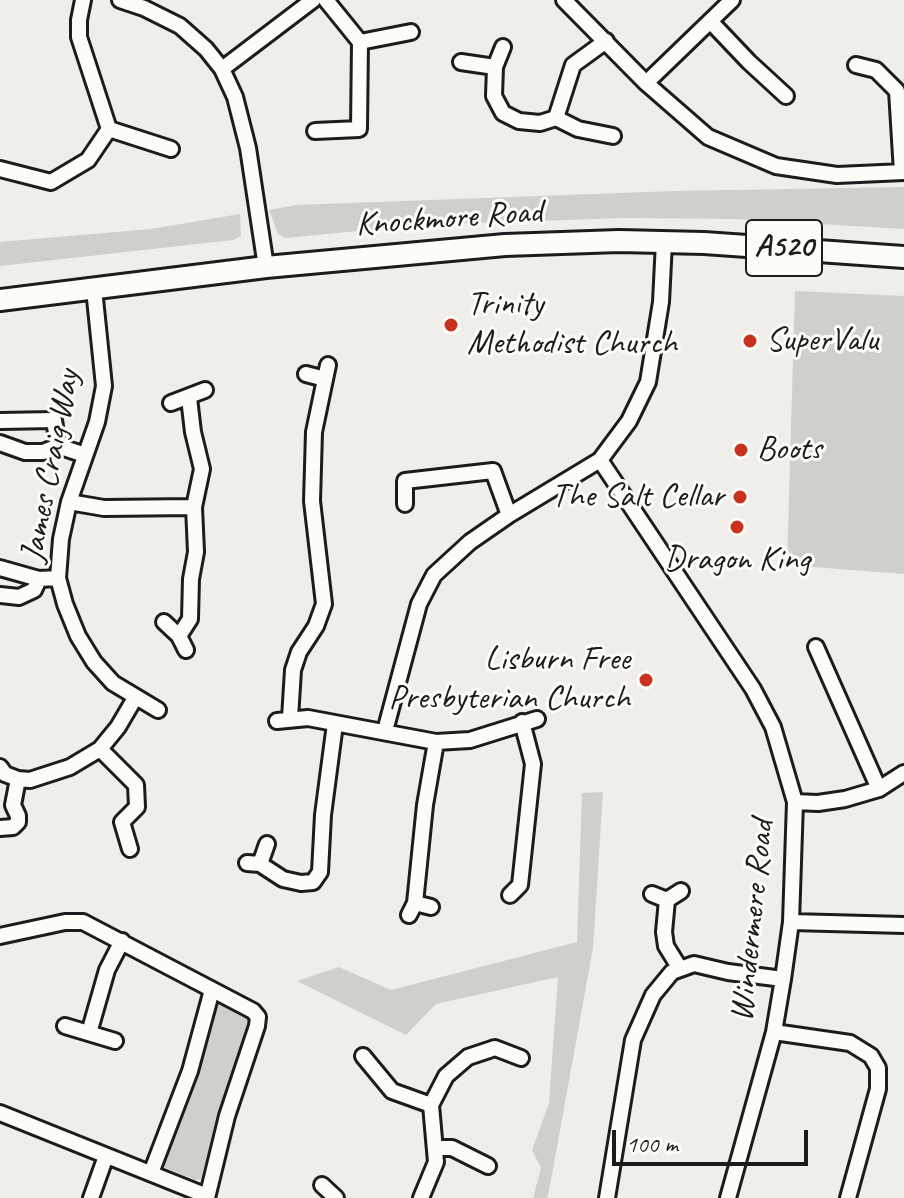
<!DOCTYPE html>
<html>
<head>
<meta charset="utf-8">
<style>
	body { margin:0 }
	#map { position:relative; width:904px; height:1198px; overflow:hidden; background:#f0eeea; font-family:Caveat,sans-serif }
	canvas { display:block }
	.scale { position:absolute; left:612px; top:1130px; width:196px; height:36px; box-sizing:border-box; border:4px solid #1c1c1c; border-top:0; padding-left:10px; font-size:24px; line-height:28px; white-space:nowrap; color:#1c1c1c; -webkit-text-stroke:6px #fdfcf7; paint-order:stroke }
</style>
</head>
<body>
<div id="map">
<canvas width="904" height="1198"></canvas>
<div class="scale">100 m</div>
</div>
<script>
const ctx = document.querySelector('canvas').getContext('2d');
ctx.lineJoin = 'round';
function fill(path, color) { ctx.fillStyle = color; ctx.fill(path, 'evenodd'); }
const toPath = rows => new Path2D(rows.map(r => 'M' + r).join(''));
function strokePath(path, color, width, dash) { ctx.strokeStyle = color; ctx.lineWidth = width; ctx.lineCap = dash ? 'butt' : 'round'; ctx.setLineDash(dash || []); ctx.stroke(path); }
function label(font, color, halo, rows, align = 'center') {
  ctx.font = font + ' Caveat,sans-serif'; ctx.lineWidth = 6; ctx.setLineDash([]); ctx.textBaseline = 'middle'; ctx.strokeStyle = halo; ctx.fillStyle = color; for (const [text, x, y, turn = 0] of rows) {
    ctx.save(); ctx.translate(x, y); ctx.rotate((+turn || 0) * Math.PI / 180); ctx.textAlign = isNaN(turn) ? turn : align; if (halo) ctx.strokeText(text, 0, 0); ctx.fillText(text, 0, 0); ctx.restore();
  }
}
fill(toPath([
	[904,187,904,229,734,219,624,218,421,225,285,238,278,234,269,210,296,205,674,191],
	[240,214,241,236,233,240,0,266,0,242,151,229],
	[795,291,904,296,904,574,787,565],
	[603,792,593,948,549,1191,547,1198,533,1198,541,1168,532,1150,549,1103,558,977,436,1004,406,1035,297,981,339,967,391,990,577,942,582,793],
	[220,1000,246,1016,251,1024,216,1121,201,1179,195,1180,161,1166,189,1096,214,1002]
]), '#d0cfcc');
const street = toPath([
	[120,0,144,8,180,26,206,49,222,69,235,97,248,148,266,267],
	[564,0,646,83,708,137,776,166,837,175,904,172],
	[710,21,749,62,786,96],
	[360,42,411,32],
	[503,47,495,67,494,96,503,113,519,121,540,123,556,118,578,129,613,136],
	[461,62,495,67],
	[856,65,876,70,897,91,902,172],
	[222,69,313,0],
	[646,83,732,0],
	[556,118,573,65,606,41],
	[109,129,171,149],
	[315,131,359,129,360,42,326,0],
	[0,169,51,182,88,160,109,129,79,37,79,20,83,0],
	[94,289,104,386,97,422,69,502,61,539,58,578,65,604,78,636,94,662,113,683,158,710],
	[306,374,325,379],
	[171,403,205,390],
	[0,421,54,420,58,446],
	[0,443,25,452,43,452,58,446,85,455],
	[600,460,753,689,773,727,795,802,791,922,783,979,774,1032,728,1198],
	[69,502,104,508,194,507],
	[405,504,405,481,493,471,509,515],
	[0,568,39,579,58,578],
	[0,595,19,597,34,590,39,579],
	[164,622,179,636,186,650],
	[179,636,190,619,191,579,196,552,194,507,202,469,193,432,189,398],
	[816,647,879,789],
	[290,718,293,670,299,652,316,626,324,604,312,501,314,432,328,365],
	[277,721,308,718,436,742,470,740,537,719],
	[385,731,419,604,434,575,470,542,509,515,600,460,629,421,648,382,661,302,664,242],
	[100,749,136,785,137,807,122,822,130,849],
	[0,767,5,774,18,779,30,780,70,767,100,749,118,727,135,698],
	[795,802,818,803,845,799,879,789,904,773],
	[0,828,13,827,18,822,18,816,13,805,18,779],
	[247,863,260,864,283,879,301,883,313,882,320,872,323,815,335,724],
	[260,864,267,844],
	[652,894,667,900,681,891],
	[510,895,520,885,533,764,522,722],
	[667,900,664,932,666,946,679,967],
	[415,903,431,907],
	[409,915,415,903,425,805,436,742],
	[791,922,904,925],
	[0,936,65,922,83,922,253,1011,258,1017,257,1026,227,1116,207,1198],
	[65,1026,115,1041],
	[774,1032,850,1043,871,1056,878,1068,878,1089,848,1198],
	[89,1033,107,970,122,941],
	[363,1056,392,1091,431,1105],
	[0,1113,207,1196],
	[436,1148,452,1148,488,1166],
	[151,1173,190,1071,212,990],
	[322,1185,336,1198],
	[91,1198,106,1156],
	[421,1198,436,1162,431,1105,446,1076,468,1057,495,1048,521,1058],
	[607,1198,633,1040,653,995,672,972,694,964,728,972,783,979]
]);
const primary = toPath([
	[0,300,266,267,505,245,619,241,704,243,904,257]
]);
strokePath(street, '#1c1c1c', 20);
strokePath(primary, '#1c1c1c', 26);
strokePath(street, '#fdfcf7', 14);
strokePath(primary, '#fdfcf7', 20);
for (const [x, y, r, color] of [
	[451,325,8,"#c8321e"],
	[750,341,8,"#c8321e"],
	[741,450,8,"#c8321e"],
	[740,497,8,"#c8321e"],
	[737,527,8,"#c8321e"],
	[646,680,8,"#c8321e"]
]) { const dot = new Path2D(); dot.arc(x, y, r, 0, 2 * Math.PI); ctx.fillStyle = color; ctx.fill(dot); strokePath(dot, '#fdfcf7', 3); }
for (const [x, y, w] of [
	[784,248,76]
]) { const box = new Path2D(); box.roundRect(x - w / 2, y - 28, w, 56, 6); ctx.fillStyle = '#fdfcf7'; ctx.fill(box); strokePath(box, '#1c1c1c', 2); }
label('bold 32px', '#1c1c1c', null, [
	["A520",784,248]
]);
label('34px', '#1c1c1c', '#fdfcf7', [
	["Knockmore Road",449,219,-4],
	["James Craig Way",51,466,-79],
	["Windermere Road",753,921,-84]
]);
label('34px', '#1c1c1c', '#fdfcf7', [
	["Trinity",467,305],
	["Methodist Church",467,344],
	["SuperValu",766,341],
	["Boots",757,450],
	["The Salt Cellar",724,497,"right"],
	["Dragon King",737,560,"center"],
	["Lisburn Free",630,660,"right"],
	["Presbyterian Church",630,699,"right"]
], 'left');
</script>
</body>
</html>
